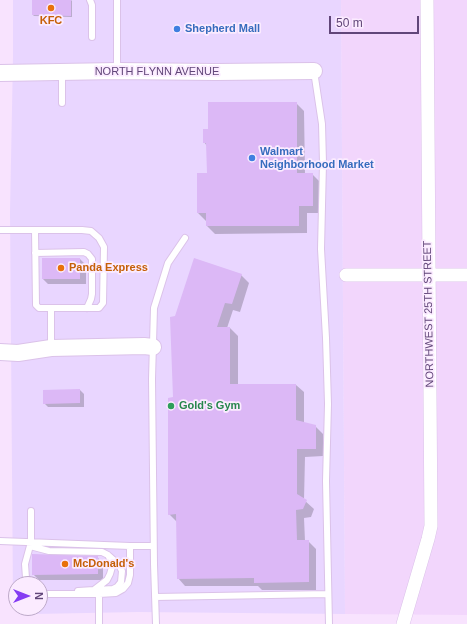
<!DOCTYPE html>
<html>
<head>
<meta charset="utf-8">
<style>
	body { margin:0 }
	#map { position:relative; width:467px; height:624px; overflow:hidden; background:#f8e3fe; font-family:Arial,sans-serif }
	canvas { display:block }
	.north { position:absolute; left:8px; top:576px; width:40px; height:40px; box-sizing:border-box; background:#fbebff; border:1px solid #bda9c9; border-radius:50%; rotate:90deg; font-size:11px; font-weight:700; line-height:16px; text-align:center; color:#614679 }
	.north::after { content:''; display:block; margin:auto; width:14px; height:18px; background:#853cf3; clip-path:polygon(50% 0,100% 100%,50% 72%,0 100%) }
	.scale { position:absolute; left:329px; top:16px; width:90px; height:18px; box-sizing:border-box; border:2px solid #614679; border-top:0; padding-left:5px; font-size:12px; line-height:14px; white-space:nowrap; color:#614679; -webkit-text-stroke:3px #fbebff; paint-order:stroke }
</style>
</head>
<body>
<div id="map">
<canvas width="467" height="624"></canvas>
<div class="north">N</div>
<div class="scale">50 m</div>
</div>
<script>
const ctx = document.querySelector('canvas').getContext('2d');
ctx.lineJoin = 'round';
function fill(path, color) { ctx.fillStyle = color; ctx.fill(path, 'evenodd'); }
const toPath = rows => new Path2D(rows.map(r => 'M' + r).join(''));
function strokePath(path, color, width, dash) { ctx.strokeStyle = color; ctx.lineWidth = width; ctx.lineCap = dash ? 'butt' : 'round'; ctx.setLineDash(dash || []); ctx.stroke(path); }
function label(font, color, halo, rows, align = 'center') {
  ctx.font = font + ' Arial,sans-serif'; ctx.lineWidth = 3.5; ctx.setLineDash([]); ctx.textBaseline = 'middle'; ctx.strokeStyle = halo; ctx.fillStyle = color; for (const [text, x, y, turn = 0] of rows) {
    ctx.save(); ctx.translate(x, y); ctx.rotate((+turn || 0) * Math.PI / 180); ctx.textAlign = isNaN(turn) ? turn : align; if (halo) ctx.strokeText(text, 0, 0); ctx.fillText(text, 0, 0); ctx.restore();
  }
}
fill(toPath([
	[341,0,467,0,467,615,345,614]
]), '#f2d6fc');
fill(toPath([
	[13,0,341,0,345,614,138,612,34,614,23,611,23,609,22,608,40,608,40,584,16,584,15,605,15,601,13,601,10,212,13,57]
]), '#e9d6ff');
fill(toPath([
	[33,0,71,0,72,1,72,17,34,16,33,15],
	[296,103,304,111,305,174,312,174,320,182,320,213,307,213,307,233,215,234,207,226,206,221,198,213,208,174,207,146,204,142,209,130],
	[42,259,80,259,86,265,86,284,48,284,42,278],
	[241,275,249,283,240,312,233,310,227,328,230,328,238,336,238,385,296,385,304,392,304,423,315,426,323,434,323,456,305,457,304,500,314,509,311,517,304,518,305,541,308,541,316,549,316,590,262,590,258,586,185,586,178,578,177,522,169,514,174,398,175,317],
	[80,390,84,394,84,407,48,407,44,403,44,391],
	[97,557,103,563,103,580,39,580,33,574]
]), '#0003');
fill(toPath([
	[32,0,71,0,71,16,32,15],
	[208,102,297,102,297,173,313,173,313,206,299,206,299,226,206,226,206,213,197,213,197,173,207,173,206,143,203,143,203,129,208,129],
	[42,258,80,258,80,279,42,279],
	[194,258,242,274,232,304,225,303,217,327,230,327,230,384,296,384,296,420,316,425,316,449,297,449,297,494,307,500,303,509,296,510,297,540,309,540,309,582,254,583,254,578,177,579,176,514,168,515,168,398,173,397,170,317,175,316],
	[80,389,80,403,43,404,43,390],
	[32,554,98,556,98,574,32,575]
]), '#dcb8f6');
const service = toPath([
	[90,0,92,5,92,37],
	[117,0,117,70],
	[314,71,322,124,323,163,321,249,326,338,328,404,326,481,329,624],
	[62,103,62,73],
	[0,230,82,230,91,231,99,238,104,247,103,303,99,308,51,308,51,348],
	[35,230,36,305,39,308,51,308],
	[35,253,84,252,88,254,92,259,92,294,91,299,87,308],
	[0,541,130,546,130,575,128,583,123,589,116,593,99,594,43,594,40,593],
	[30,546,49,551,102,552,108,555,111,561,112,567,110,574,107,580,94,590,78,591],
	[130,546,153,546],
	[28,584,26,578,25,564,31,542,31,511],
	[96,590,113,589,117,587,121,582,122,571,119,565,109,556],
	[99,594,99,624],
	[155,597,328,594],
	[156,624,154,564,152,379,154,308,168,263,185,238]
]);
const minor = toPath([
	[346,275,467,275],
	[403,624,428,539,431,526,427,0]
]);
const tertiary = toPath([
	[0,73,117,71,216,72,314,71],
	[0,352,18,353,51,348,144,346,153,347]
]);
strokePath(service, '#dbc2e9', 8);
strokePath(minor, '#dbc2e9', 14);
strokePath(tertiary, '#dbc2e9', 18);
strokePath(service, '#fff', 6);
strokePath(minor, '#fff', 13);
strokePath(tertiary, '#fff', 16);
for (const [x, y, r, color] of [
	[51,8,4,"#e8710a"],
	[177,29,4,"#3f7fe0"],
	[252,158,4,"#3f7fe0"],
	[61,268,4,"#e8710a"],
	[171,406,4,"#2e9e5b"],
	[65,564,4,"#e8710a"]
]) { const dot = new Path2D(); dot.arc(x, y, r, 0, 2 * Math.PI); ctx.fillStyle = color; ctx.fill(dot); strokePath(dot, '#fbebff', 1.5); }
label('bold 11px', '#c56008', '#fbebff', [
	["KFC",51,21,"center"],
	["Panda Express",69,268],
	["McDonald's",73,564]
], 'left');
label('bold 11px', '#366cbe', '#fbebff', [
	["Shepherd Mall",185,29],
	["Walmart",260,152],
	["Neighborhood Market",260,165]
], 'left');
label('11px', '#614679', '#fbebff', [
	["NORTH FLYNN AVENUE",157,72],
	["NORTHWEST 25TH STREET",429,314,-91]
]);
label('bold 11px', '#27864d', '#fbebff', [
	["Gold's Gym",179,406]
], 'left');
</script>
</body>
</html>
